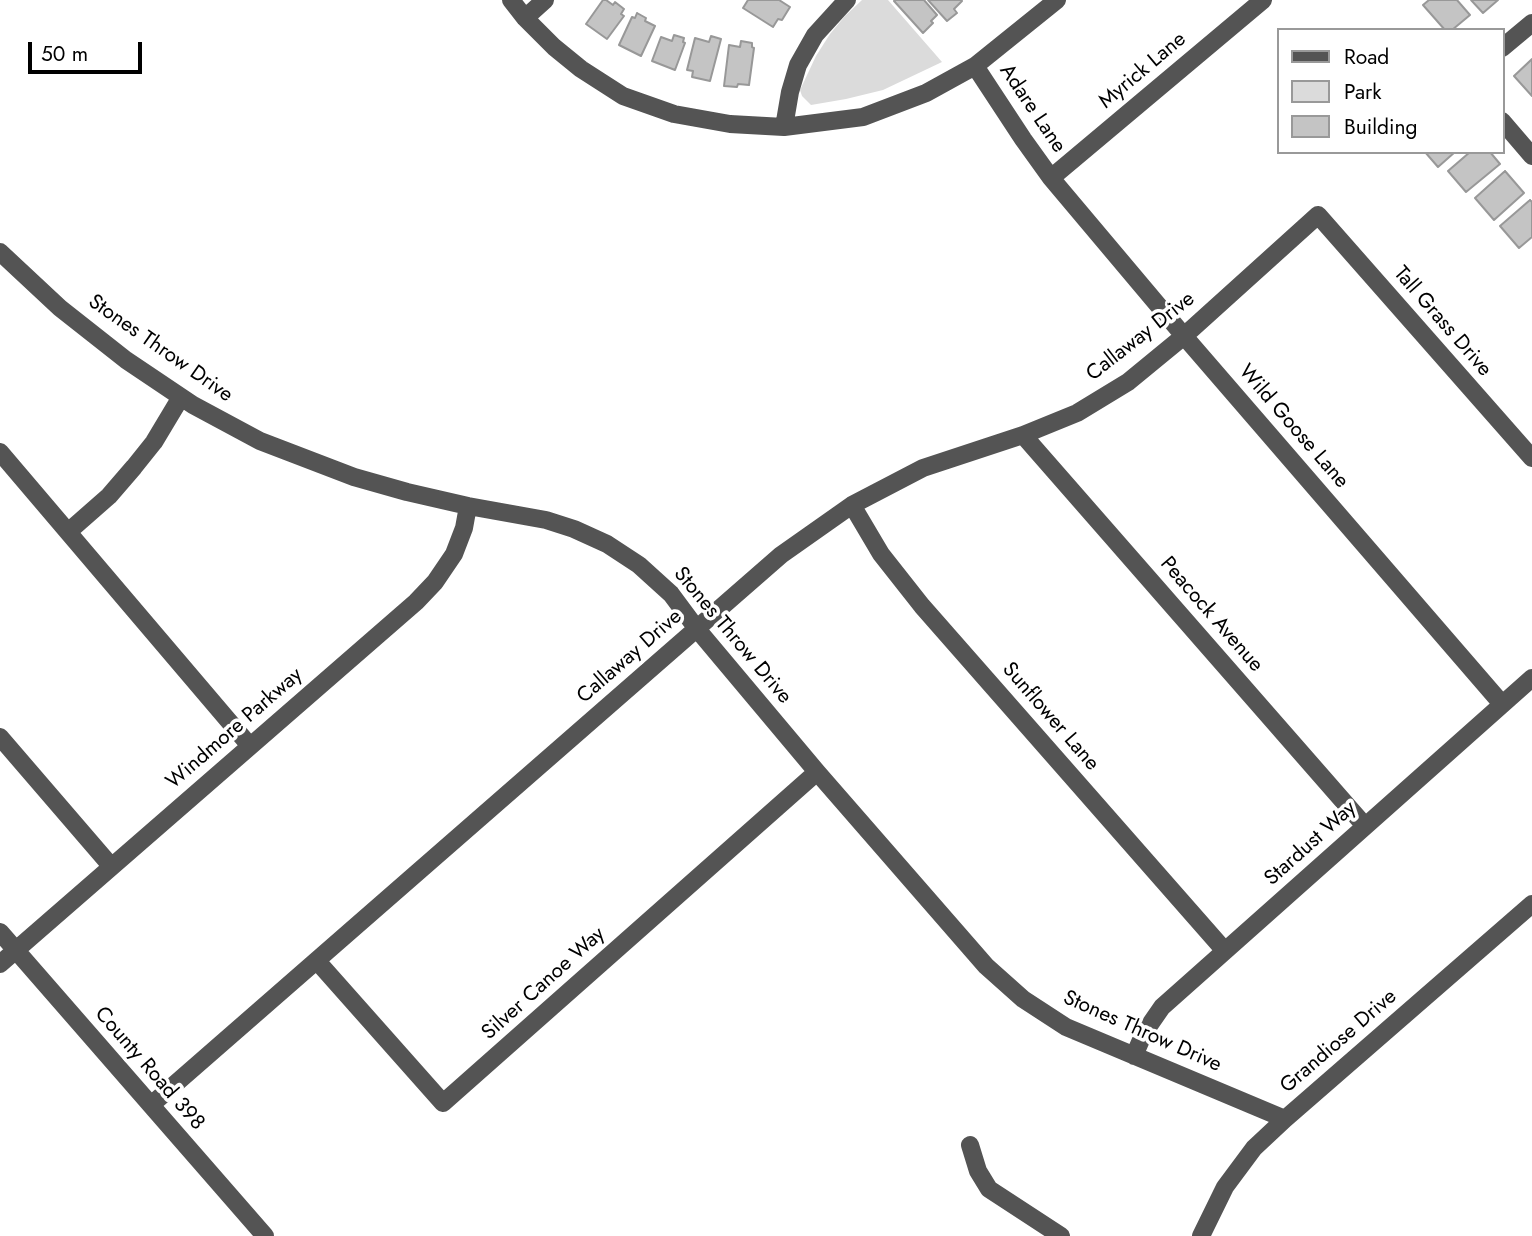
<!DOCTYPE html>
<html>
<head>
<meta charset="utf-8">
<style>
	body { margin:0 }
	#map { position:relative; width:1532px; height:1236px; overflow:hidden; background:#fff; font-family:Jost,sans-serif }
	canvas { display:block }
	.legend { position:absolute; left:1277px; top:28px; width:228px; height:126px; box-sizing:border-box; background:#fff; border:2px solid #999; margin:0; padding:9px 12px; list-style:none; font-size:21px; color:#000 }
	.legend li { display:flex; align-items:center; gap:14px; height:35px }
	.legend b { width:35px; border:2px solid #999 }
	.scale { position:absolute; left:28px; top:42px; width:114px; height:32px; box-sizing:border-box; border:4px solid #000; border-top:0; padding-left:9px; font-size:21px; line-height:24px; white-space:nowrap; color:#000; -webkit-text-stroke:5px #fff; paint-order:stroke }
</style>
</head>
<body>
<div id="map">
<canvas width="1532" height="1236"></canvas>
<ul class="legend">
<li><b style="height:9px;background:#545454"></b>Road</li>
<li><b style="height:19px;background:#dbdbdb"></b>Park</li>
<li><b style="height:19px;background:#c4c4c4"></b>Building</li>
</ul>
<div class="scale">50 m</div>
</div>
<script>
const ctx = document.querySelector('canvas').getContext('2d');
ctx.lineJoin = 'round';
function fill(path, color) { ctx.fillStyle = color; ctx.fill(path, 'evenodd'); }
const toPath = rows => new Path2D(rows.map(r => 'M' + r).join(''));
function strokePath(path, color, width, dash) { ctx.strokeStyle = color; ctx.lineWidth = width; ctx.lineCap = dash ? 'butt' : 'round'; ctx.setLineDash(dash || []); ctx.stroke(path); }
function label(font, color, halo, rows, align = 'center') {
  ctx.font = font + ' Jost,sans-serif'; ctx.lineWidth = 7; ctx.setLineDash([]); ctx.textBaseline = 'middle'; ctx.strokeStyle = halo; ctx.fillStyle = color; for (const [text, x, y, turn = 0] of rows) {
    ctx.save(); ctx.translate(x, y); ctx.rotate((+turn || 0) * Math.PI / 180); ctx.textAlign = isNaN(turn) ? turn : align; if (halo) ctx.strokeText(text, 0, 0); ctx.fillText(text, 0, 0); ctx.restore();
  }
}
fill(toPath([
	[862,0,888,0,942,62,883,90,846,99,811,105,802,96,800,90,816,56,830,34,845,16]
]), '#dbdbdb');
const building = toPath([
	[603,0,606,0,613,5,615,2,624,9,621,14,624,16,607,39,586,24,603,0],
	[748,0,779,0,790,7,782,20,778,19,773,27,743,8,748,0],
	[896,0,924,0,937,15,931,21,933,23,923,33,894,1,896,0],
	[928,0,961,0,962,1,954,9,957,13,947,21,928,0],
	[1429,0,1457,0,1470,15,1452,30,1445,30,1423,5,1429,0],
	[1471,0,1498,0,1483,13,1471,0],
	[637,13,646,18,645,21,655,26,641,56,619,45,632,17,635,18,637,13],
	[674,35,684,38,683,42,685,43,675,70,652,61,661,37,672,41,674,35],
	[711,36,721,39,710,81,692,77,693,71,687,70,695,38,709,42,711,36],
	[741,41,752,43,752,47,754,48,749,85,738,84,737,87,724,86,729,45,740,47,741,41],
	[1532,59,1532,96,1514,76,1532,59],
	[1425,152,1455,152,1438,167,1425,152],
	[1470,152,1490,152,1500,164,1466,192,1448,171,1470,152],
	[1505,171,1524,193,1494,220,1475,198,1505,171],
	[1530,200,1532,202,1532,237,1519,248,1500,226,1530,200]
]);
fill(building, '#c4c4c4');
strokePath(building, '#989898', 2);
strokePath(toPath([
	[511,0,525,18,554,47,581,69,623,96,674,114,730,124,784,127,863,117,926,93,975,66,1057,0],
	[525,18,545,0],
	[1502,48,1532,23],
	[975,66,1023,139,1051,178,1184,336,1502,704],
	[1502,121,1532,156],
	[784,127,790,92,798,65,815,35,847,0],
	[1051,178,1263,0],
	[0,252,60,308,126,360,193,405,260,441,354,477,407,492,468,506,546,520,574,529,607,544,639,565,671,594,697,629,817,772,986,966,1023,999,1066,1027,1285,1119],
	[1023,435,1365,826],
	[0,452,250,746],
	[852,505,881,554,922,606,1225,951],
	[68,532,109,496,134,467,154,442,181,397],
	[0,737,111,866],
	[0,932,265,1236],
	[317,961,443,1103,817,772],
	[0,964,416,602,435,582,454,554,464,528,468,506],
	[1134,1056,1144,1033,1162,1007,1532,678],
	[151,1105,781,555,852,505,923,468,1023,435,1077,413,1128,382,1184,336,1318,215,1532,458],
	[970,1145,978,1171,989,1189,1061,1236],
	[1201,1236,1225,1187,1254,1148,1285,1119,1532,904]
]), '#545454', 18);
label('21px', '#000', '#fff', [
	["Myrick Lane",1143,71,-40],
	["Adare Lane",1032,109,56],
	["Tall Grass Drive",1442,322,49],
	["Callaway Drive",1141,337,-38],
	["Stones Throw Drive",160,349,35],
	["Wild Goose Lane",1293,427,49],
	["Peacock Avenue",1211,615,49],
	["Stones Throw Drive",732,636,50],
	["Callaway Drive",630,657,-41],
	["Sunflower Lane",1050,717,49],
	["Windmore Parkway",235,729,-41],
	["Stardust Way",1311,844,-42],
	["Silver Canoe Way",544,984,-42],
	["Stones Throw Drive",1142,1032,24],
	["Grandiose Drive",1339,1042,-41],
	["County Road 398",149,1069,49]
]);
</script>
</body>
</html>
